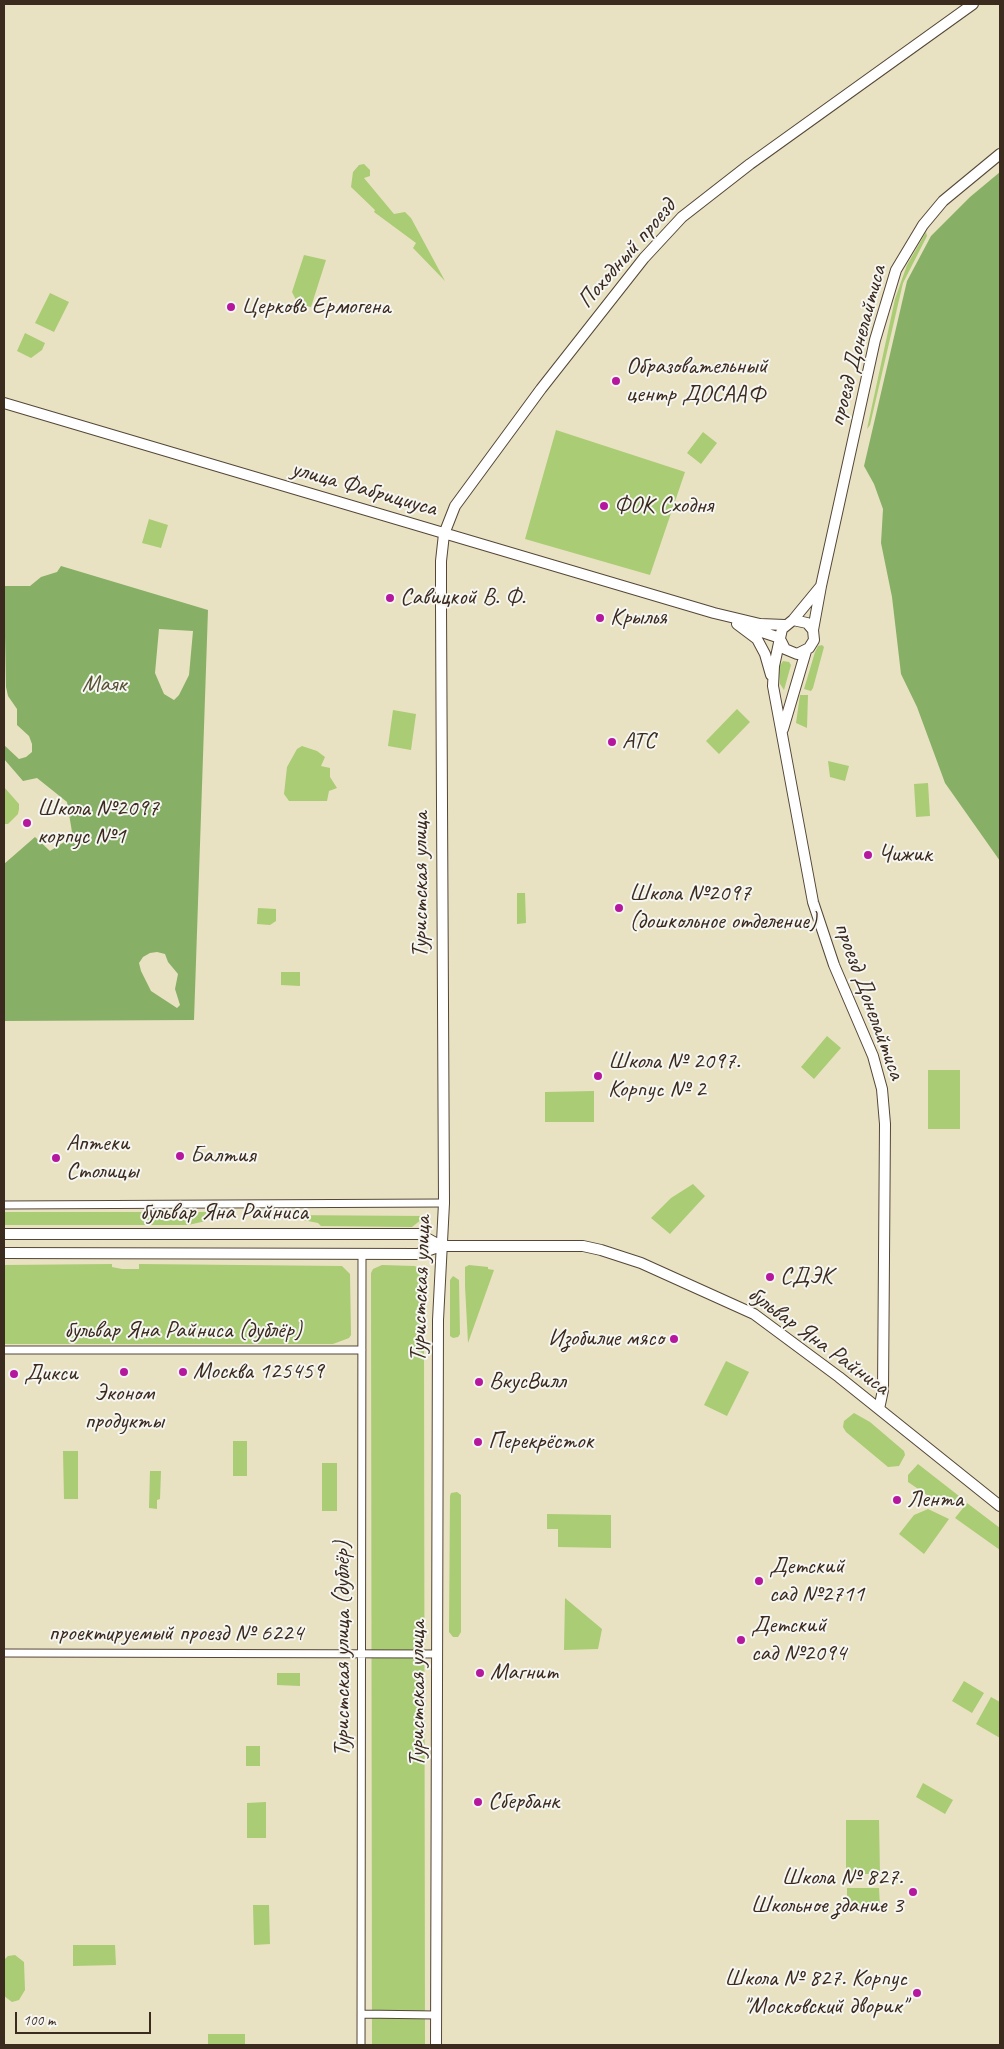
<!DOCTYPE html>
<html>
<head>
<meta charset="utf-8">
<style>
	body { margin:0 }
	#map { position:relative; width:1004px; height:2049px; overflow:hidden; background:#e8e2c2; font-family:Caveat,sans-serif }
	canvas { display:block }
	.frame { position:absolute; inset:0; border:5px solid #3b2a1e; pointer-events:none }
	.scale { position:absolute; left:15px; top:2012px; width:136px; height:22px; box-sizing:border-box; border:2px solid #3b2a1e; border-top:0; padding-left:6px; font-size:15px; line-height:18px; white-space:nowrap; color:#3b2a1e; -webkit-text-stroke:4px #f6f6f2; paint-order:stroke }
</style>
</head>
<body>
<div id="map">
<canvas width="1004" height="2049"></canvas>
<div class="frame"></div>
<div class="scale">100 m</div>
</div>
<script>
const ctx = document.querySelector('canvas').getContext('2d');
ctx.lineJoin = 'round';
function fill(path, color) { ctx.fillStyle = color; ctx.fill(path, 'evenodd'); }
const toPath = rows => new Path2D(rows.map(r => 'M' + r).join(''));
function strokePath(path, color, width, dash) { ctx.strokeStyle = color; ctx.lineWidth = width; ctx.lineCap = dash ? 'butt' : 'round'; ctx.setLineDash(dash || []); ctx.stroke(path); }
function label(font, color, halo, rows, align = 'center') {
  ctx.font = font + ' Caveat,sans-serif'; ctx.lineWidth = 4; ctx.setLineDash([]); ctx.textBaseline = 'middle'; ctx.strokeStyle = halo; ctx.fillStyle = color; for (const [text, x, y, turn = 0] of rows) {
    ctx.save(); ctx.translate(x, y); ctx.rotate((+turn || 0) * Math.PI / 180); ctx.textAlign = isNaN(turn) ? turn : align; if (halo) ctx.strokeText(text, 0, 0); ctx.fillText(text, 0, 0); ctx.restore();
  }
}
fill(toPath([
	[364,164,370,170,370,176,364,178,394,214,405,212,411,218,445,281,413,248,416,243,374,212,375,210,351,187,353,172,359,165],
	[926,232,927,236,903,283,870,425,867,429,895,299,907,265],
	[304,255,326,260,311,307,298,304,292,292],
	[50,293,69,302,54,332,35,323],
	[25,333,45,343,42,350,31,358,17,351],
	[556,430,685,472,650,575,525,539],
	[703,432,717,443,701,464,687,453],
	[149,519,168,525,161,548,142,543],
	[822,645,824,647,813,688,811,691,804,689,815,652,818,646],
	[783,661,789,662,791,665,784,690,780,684,779,667],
	[800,695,808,695,807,728,796,723],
	[737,709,750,722,719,754,706,741],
	[393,710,416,714,411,750,388,746],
	[302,746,317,751,325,757,321,766,330,768,330,777,337,788,329,791,327,801,289,801,284,794,287,767,297,749],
	[828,761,849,766,845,781,830,777],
	[928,783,930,816,916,817,914,784],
	[4,787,19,804,19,809,18,814,8,824,4,824],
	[517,893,525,893,526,923,517,924],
	[258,908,276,909,276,921,270,925,257,924],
	[281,972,300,972,300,986,281,985],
	[827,1036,841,1048,814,1079,801,1067],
	[928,1070,960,1070,960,1129,928,1129],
	[594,1091,594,1122,545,1122,545,1092],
	[693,1184,705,1196,670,1234,651,1218,671,1198],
	[209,1208,222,1208,222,1214,207,1214,206,1221,188,1225,4,1225,4,1212,209,1212],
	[280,1215,281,1215,426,1216,412,1227,321,1226,318,1223,303,1220,280,1219],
	[112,1264,112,1267,122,1269,139,1269,139,1264,342,1266,350,1274,351,1335,349,1338,333,1344,4,1344,4,1265],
	[382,1265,415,1266,423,1272,425,1278,418,1345,424,1345,425,2045,372,2045,371,1273,373,1269],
	[469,1265,488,1267,488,1269,494,1270,468,1343,465,1286,465,1267],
	[453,1276,459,1280,460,1334,458,1337,453,1338,450,1336,450,1280],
	[726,1361,749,1372,727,1416,704,1405],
	[854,1413,870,1422,904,1451,905,1455,899,1466,888,1467,846,1432,843,1427,844,1421],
	[233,1441,247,1441,247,1476,233,1476],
	[63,1451,78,1451,78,1499,64,1499],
	[322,1463,337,1463,337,1511,322,1511],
	[918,1464,959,1496,955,1504,943,1506,908,1482,908,1475],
	[150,1471,161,1471,160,1499,157,1500,157,1509,149,1508],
	[457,1492,461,1495,461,1632,458,1637,453,1637,449,1632,450,1496,451,1493],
	[967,1503,1000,1528,1000,1550,955,1518],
	[928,1509,949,1519,924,1554,899,1534,914,1515],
	[547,1514,611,1515,611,1548,558,1547,558,1529,547,1529],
	[565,1598,602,1629,598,1649,564,1650],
	[277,1673,300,1673,300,1686,277,1685],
	[964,1681,984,1693,972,1713,952,1701],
	[991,1697,1000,1702,1000,1738,976,1724],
	[246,1746,260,1746,260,1766,246,1766],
	[923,1783,953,1800,945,1814,916,1797],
	[266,1802,266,1838,247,1838,247,1803],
	[846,1820,879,1820,880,1874,846,1874],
	[847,1888,879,1888,880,1907,847,1907],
	[253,1905,269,1905,270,1944,254,1945],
	[73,1945,115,1945,116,1965,73,1966],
	[15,1955,24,1962,25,1990,19,2000,12,2002,4,1996,4,1960,8,1956],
	[208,2034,245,2034,245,2045,208,2045]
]), '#aacc74');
fill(toPath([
	[1000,172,1000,861,945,783,917,707,901,674,892,597,881,543,883,509,874,484,864,466,907,281,931,236,970,197],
	[61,566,208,610,194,1020,4,1021,4,864,35,837,50,851,69,839,72,832,67,802,37,778,23,781,4,759,4,745,19,759,26,757,32,752,32,744,29,736,17,725,17,709,8,696,6,687,4,586,30,586,41,577,57,572],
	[159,629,193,631,189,675,179,695,174,700,164,694,155,673],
	[157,952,165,954,168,962,178,974,175,989,180,1005,177,1008,151,991,141,971,139,963,143,957,150,953]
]), '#87b066');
const street = toPath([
	[4,1205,444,1203],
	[4,1350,362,1350],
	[4,1653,438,1654],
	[361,2014,436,2015],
	[361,2045,362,1253]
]);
const secondary = toPath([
	[4,403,714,613,760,624,785,625],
	[821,586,793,620,782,629,774,666,773,686,813,902,834,965,873,1056,882,1089,885,1124,883,1390,879,1409],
	[793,620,807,623,813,630],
	[737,624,757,639,765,654,771,675],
	[747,627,780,638],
	[781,641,785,649,797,654,809,648,814,640,813,630,821,586,875,340,896,270,923,225,943,201,1000,154],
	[783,729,806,651],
	[4,1234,419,1234,441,1246],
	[4,1253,418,1254,441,1246,583,1246,601,1250,641,1263,754,1314,839,1377,1000,1506],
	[436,2045,438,1320,444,1203,441,606,441,561,444,534,455,506,541,389,644,258,682,217,750,164,973,4]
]);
strokePath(street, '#554637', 9);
strokePath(secondary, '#554637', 12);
strokePath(street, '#fff', 7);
strokePath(secondary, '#fff', 10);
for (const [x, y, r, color] of [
	[231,307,5,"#b5179e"],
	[616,381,5,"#b5179e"],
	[604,506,5,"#b5179e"],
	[390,598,5,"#b5179e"],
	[600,618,5,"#b5179e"],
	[612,742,5,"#b5179e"],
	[27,823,5,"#b5179e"],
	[868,855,5,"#b5179e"],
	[619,908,5,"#b5179e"],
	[598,1076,5,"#b5179e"],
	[180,1156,5,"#b5179e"],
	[56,1158,5,"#b5179e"],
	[770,1277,5,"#b5179e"],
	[674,1339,5,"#b5179e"],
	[124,1372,5,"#b5179e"],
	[183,1372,5,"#b5179e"],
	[14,1374,5,"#b5179e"],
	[479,1382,5,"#b5179e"],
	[478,1442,5,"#b5179e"],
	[897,1500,5,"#b5179e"],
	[759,1581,5,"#b5179e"],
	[741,1640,5,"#b5179e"],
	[480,1673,5,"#b5179e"],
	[478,1802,5,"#b5179e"],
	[913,1892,5,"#b5179e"],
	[917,1993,5,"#b5179e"]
]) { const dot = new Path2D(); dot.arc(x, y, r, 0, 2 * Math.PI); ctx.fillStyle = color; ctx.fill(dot); strokePath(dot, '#f6f6f2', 2); }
label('24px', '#3b2a1e', '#f6f6f2', [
	["Походный проезд",627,254,-49],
	["проезд Донелайтиса",858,346,-75],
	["улица Фабрициуса",364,489,16],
	["Туристская улица",421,885,-90],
	["проезд Донелайтиса",869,1001,70],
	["бульвар Яна Райниса",224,1213],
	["Туристская улица",421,1289,-88],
	["бульвар Яна Райниса (дублёр)",183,1331],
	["бульвар Яна Райниса",818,1341,36],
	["проектируемый проезд № 6224",176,1634],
	["Туристская улица (дублёр)",343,1649,-90],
	["Туристская улица",418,1694,-90]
]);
label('24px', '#3b2a1e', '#f6f6f2', [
	["Церковь Ермогена",241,307],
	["Образовательный",626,367],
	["центр ДОСААФ",626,395],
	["ФОК Сходня",614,506],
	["Савицкой В. Ф.",400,598],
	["Крылья",610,618],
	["АТС",622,742],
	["Школа №2097",37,809],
	["корпус №1",37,837],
	["Чижик",878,855],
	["Школа №2097",629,894],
	["(дошкольное отделение)",629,922],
	["Школа № 2097.",608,1062],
	["Корпус № 2",608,1090],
	["Аптеки",66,1144],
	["Столицы",66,1172],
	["Балтия",190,1156],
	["СДЭК",780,1277],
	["Изобилие мясо",664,1339,"right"],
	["Москва 125459",193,1372],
	["Дикси",24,1374],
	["ВкусВилл",489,1382],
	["Эконом",124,1394,"center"],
	["продукты",124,1422,"center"],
	["Перекрёсток",488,1442],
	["Лента",907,1500],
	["Детский",769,1567],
	["сад №2711",769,1595],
	["Детский",751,1626],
	["сад №2094",751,1654],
	["Магнит",490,1673],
	["Сбербанк",488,1802],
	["Школа № 827.",903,1878,"right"],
	["Школьное здание 3",903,1906,"right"],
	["Школа № 827. Корпус",907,1979,"right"],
	["\"Московский дворик\"",907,2007,"right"]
], 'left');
label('24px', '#575234', '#f6f6f2', [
	["Маяк",104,685]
]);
</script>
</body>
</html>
